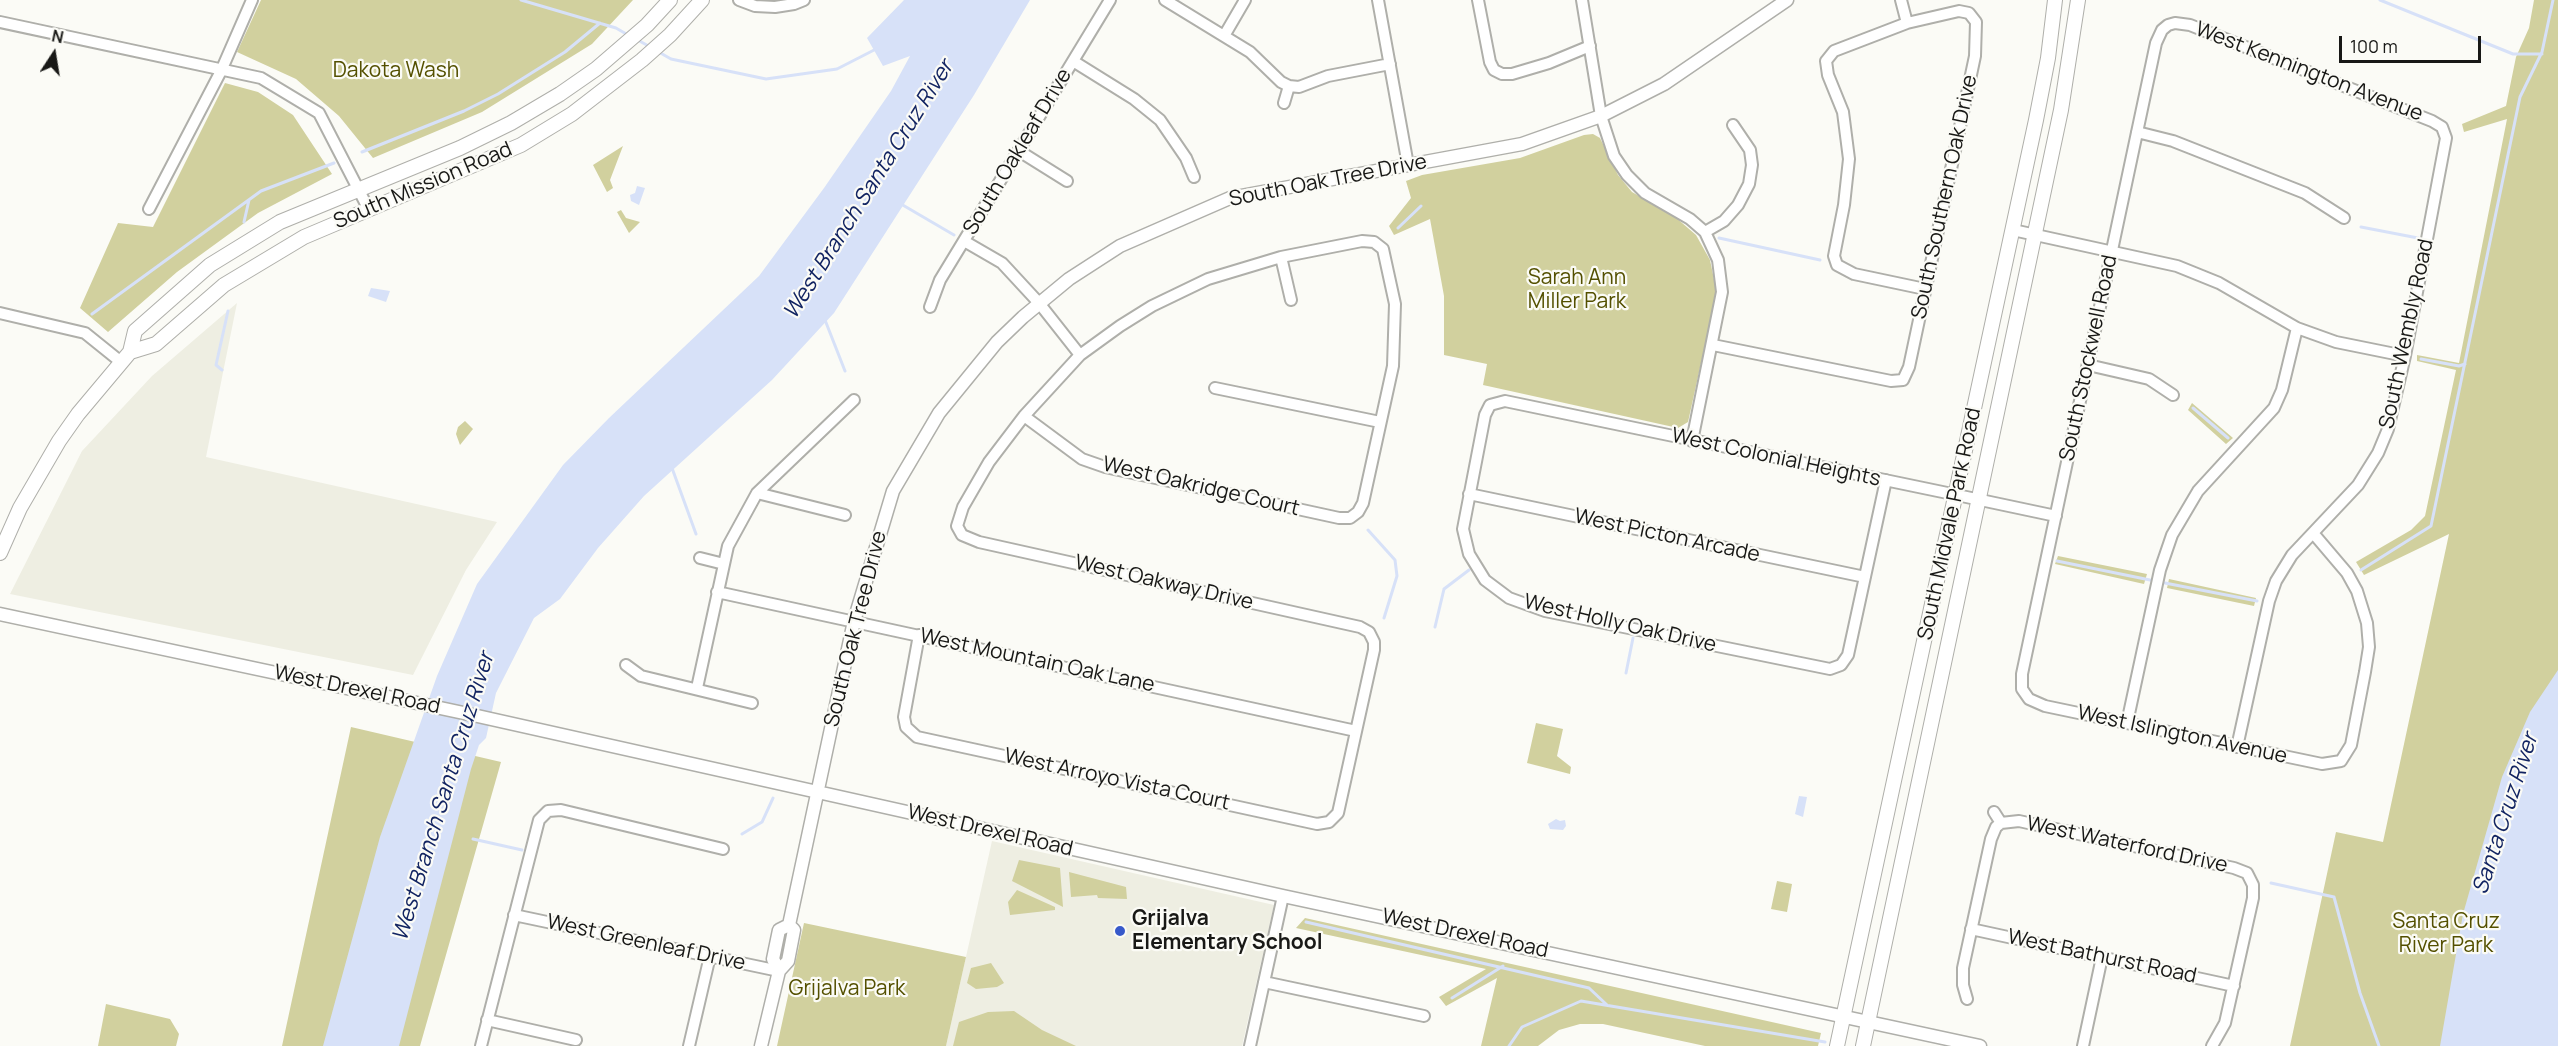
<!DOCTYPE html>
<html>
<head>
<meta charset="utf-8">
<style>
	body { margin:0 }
	#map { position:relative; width:2558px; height:1046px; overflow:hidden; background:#fbfbf6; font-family:Manrope,sans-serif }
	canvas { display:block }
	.north { position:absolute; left:24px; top:24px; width:60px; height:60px; -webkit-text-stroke:4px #fbfbf6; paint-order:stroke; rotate:12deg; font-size:16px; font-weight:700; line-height:24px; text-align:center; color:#181816 }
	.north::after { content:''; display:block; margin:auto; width:21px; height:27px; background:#181816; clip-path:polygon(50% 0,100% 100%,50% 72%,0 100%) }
	.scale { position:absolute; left:2339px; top:36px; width:142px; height:27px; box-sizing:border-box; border:3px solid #181816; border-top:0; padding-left:8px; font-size:18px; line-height:21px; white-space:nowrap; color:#181816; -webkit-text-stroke:4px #fbfbf6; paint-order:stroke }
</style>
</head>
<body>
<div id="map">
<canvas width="2558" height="1046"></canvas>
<div class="north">N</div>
<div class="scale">100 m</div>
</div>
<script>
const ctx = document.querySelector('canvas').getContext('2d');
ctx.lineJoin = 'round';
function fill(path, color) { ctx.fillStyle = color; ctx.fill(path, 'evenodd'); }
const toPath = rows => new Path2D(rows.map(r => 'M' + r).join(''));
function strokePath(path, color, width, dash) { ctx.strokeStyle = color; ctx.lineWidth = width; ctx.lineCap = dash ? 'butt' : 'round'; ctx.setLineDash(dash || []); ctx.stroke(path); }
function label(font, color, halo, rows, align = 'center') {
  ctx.font = font + ' Manrope,sans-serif'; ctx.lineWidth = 4.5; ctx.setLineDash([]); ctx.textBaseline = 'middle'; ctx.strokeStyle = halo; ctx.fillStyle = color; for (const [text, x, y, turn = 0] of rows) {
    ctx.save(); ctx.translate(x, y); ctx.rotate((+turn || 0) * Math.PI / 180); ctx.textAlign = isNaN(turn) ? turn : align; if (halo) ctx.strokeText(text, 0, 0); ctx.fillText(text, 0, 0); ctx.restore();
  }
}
fill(toPath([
	[237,303,206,457,497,522,466,570,413,675,10,594,82,451,152,376],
	[992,841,1274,905,1242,1046,946,1046]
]), '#eeeee2');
fill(toPath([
	[261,0,633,0,592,44,482,112,373,158,339,116,296,79,237,52],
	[2534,0,2558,0,2558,1046,2290,1046,2336,832,2383,842,2449,534,2364,575,2356,562,2411,530,2425,516,2456,370,2417,361,2417,355,2459,363,2507,119,2464,132,2462,124,2506,106,2516,57,2529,28],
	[225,83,258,92,293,115,332,174,258,213,177,272,108,332,80,308,118,223,153,227],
	[1593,134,1600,138,1618,175,1632,192,1674,216,1696,235,1710,260,1716,289,1711,318,1688,422,1678,428,1483,385,1487,364,1444,355,1444,296,1430,219,1394,235,1389,226,1411,198,1406,181,1422,175,1520,158,1584,135],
	[623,146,610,180,613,188,607,192,593,165],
	[621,210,626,218,640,222,629,233,617,212],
	[2192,403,2233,438,2226,444,2188,410],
	[465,421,473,429,460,445,456,434,458,427],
	[2058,556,2147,574,2144,584,2055,564],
	[2169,579,2256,598,2254,606,2167,588],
	[1536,723,1563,729,1557,756,1571,767,1570,774,1527,763],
	[351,727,501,762,420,1046,282,1046],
	[1019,860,1060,868,1063,907,1012,881],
	[1069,872,1126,887,1127,899,1098,898,1097,895,1071,897],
	[1777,881,1792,884,1787,912,1771,909],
	[1017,890,1055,907,1055,910,1010,915,1008,902],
	[1305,918,1821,1033,1818,1046,1705,1046,1603,1024,1580,1024,1559,1030,1538,1046,1481,1046,1497,978,1446,1006,1439,997,1486,969,1296,928],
	[804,923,966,957,946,1046,777,1046],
	[991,963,1004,983,997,987,976,989,967,983,971,968],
	[106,1004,170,1019,179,1034,176,1046,98,1046],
	[1014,1011,1042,1030,1076,1046,953,1046,959,1022,988,1012]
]), '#d1d09e');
fill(toPath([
	[904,0,1030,0,974,95,834,313,772,380,644,496,598,548,560,599,534,618,496,693,486,738,479,745,471,769,399,1046,323,1046,380,837,437,676,477,584,563,465,609,418,759,276,824,188,891,91,910,56,883,66,867,38],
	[637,186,645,188,639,205,631,201,630,195,635,193],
	[371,288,390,291,386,302,368,296],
	[2558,670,2558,1046,2440,1046,2463,914,2502,777,2530,712],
	[1799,796,1807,797,1803,817,1795,814],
	[1556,819,1560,821,1565,820,1566,826,1563,830,1550,829,1548,824]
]), '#d7e1f8');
strokePath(toPath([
	[521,0,616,28,628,35],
	[2380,0,2513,54,2542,54],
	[636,39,652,48],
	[657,51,671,59,766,79,837,69,878,48],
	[362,152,464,111,498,94,565,52,600,23],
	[901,204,954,235],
	[244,222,249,200],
	[2361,227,2418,238],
	[1398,228,1421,206],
	[1719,238,1820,260],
	[92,314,261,191,334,163],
	[825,320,845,371],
	[2421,359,2459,366,2465,364],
	[222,370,216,365,228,311],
	[2193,408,2228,438],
	[672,468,696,534],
	[1368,530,1395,560,1397,576,1384,618],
	[2057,561,2150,580],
	[2361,570,2431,526,2520,97,2542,52,2553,0],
	[2165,583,2257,601],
	[1435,627,1444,589,1469,570],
	[1626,673,1633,638],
	[742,834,762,822,773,798],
	[473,839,522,850],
	[2271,883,2334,897,2360,993,2379,1046],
	[1306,922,1589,988,1607,1005],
	[1452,998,1503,966],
	[1509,1046,1522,1027,1581,1001,1825,1042]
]), '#d7e1f8', 3);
const minor = toPath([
	[739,0,755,6,775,7,794,4,804,0],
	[1165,0,1250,52,1281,82,1289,86,1299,87,1328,76,1390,64],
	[1378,0,1408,165],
	[1478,0,1490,62,1494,70,1502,74,1512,74,1549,63,1590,46],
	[1582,0,1601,116,1614,156,1627,175,1645,193,1690,219,1705,232,1718,260,1722,292,1692,441],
	[1901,0,1907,23],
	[0,22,261,78,319,113,368,208],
	[2168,25,2162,30,2156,43,2022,674,2022,689,2029,699,2045,706,2322,764,2341,761],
	[2168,25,2175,23,2190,25,2432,121,2442,127,2446,138,2405,356,2388,429,2378,453,2358,485,2292,555,2276,581,2269,601,2237,747],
	[1224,36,1245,0],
	[1073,61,1134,99,1160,120,1186,158,1194,177],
	[1826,61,1834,51,1907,23,1959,11,1969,13,1976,22,1975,56,1909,367,1903,380],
	[1826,61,1828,75,1843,112,1849,159,1844,205,1834,256,1837,265],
	[1284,103,1289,86],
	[2137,132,2173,141,2305,193,2344,218],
	[1019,151,1067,181],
	[149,209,221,71,252,0],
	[2013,230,2177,266,2219,283,2297,328,2336,342,2405,356],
	[1705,232,1724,221,1738,205,1749,184,1752,165,1750,150,1733,125],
	[964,241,1002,263,1039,303,1080,355],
	[1281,257,1291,300],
	[1837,265,1854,274,1925,289],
	[930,307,940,280,1110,0],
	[0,313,85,333,121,362],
	[1713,345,1891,381,1903,380],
	[2088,365,2149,379,2173,395],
	[1215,388,1380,422],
	[1886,480,1848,655,1841,665,1830,669,1545,611,1509,598,1485,580,1469,554,1463,529,1485,415,1490,405,1505,401,1957,495,2056,516],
	[757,493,845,515],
	[1469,494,1865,577],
	[2313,533,2347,573,2357,591,2367,623,2369,647,2365,672,2351,745,2341,761],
	[700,558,724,564],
	[717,592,1356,731],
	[626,665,641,676,752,703],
	[697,688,728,546,757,493,854,400],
	[2127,723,2160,570,2172,535,2198,491,2274,408,2282,390,2297,328],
	[906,727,917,737,1317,824,1329,822,1338,813,1374,650,1374,642,1369,632,1360,627,979,542,962,535,957,526,963,507,989,462,1024,416,1080,355,1120,326,1152,306,1208,279,1281,257,1362,241,1374,242,1383,249,1395,304,1393,366,1363,503,1358,512,1350,518,1339,518,1105,467,1082,459,1024,416],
	[906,727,904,717,919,635],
	[548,811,561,810,723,849],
	[1994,812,2001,823],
	[2001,823,2019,821,2234,868,2247,873,2253,885,2253,898,2225,1023,2212,1046],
	[514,915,779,971],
	[1971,929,2234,986],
	[1264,982,1424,1016],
	[1967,999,1963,985,1963,968,1991,839,1996,827,2001,823],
	[487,1020,576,1040],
	[481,1046,539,820,548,811],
	[689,1046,710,956],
	[1250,1046,1283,896],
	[2083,1046,2102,957]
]);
const tertiary = toPath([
	[0,614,473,715,1283,896,1980,1046],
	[789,925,779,930,773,959,779,971,788,961,794,930,789,925,854,621,893,491,939,413,997,342,1023,317,1069,279,1120,246,1230,198,1522,144,1601,116,1664,84,1787,0],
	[761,1046,779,971]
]);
const secondary = toPath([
	[130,352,135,331,210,265,280,222,460,148,511,123,560,94,596,69,647,25,670,0],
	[0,553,20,508,59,441,78,414,130,352,156,344,224,285,304,237,521,145,572,114,642,60,670,35,702,0],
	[1837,1046,2036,120,2048,58,2055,0],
	[1863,1046,2061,110,2078,0]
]);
strokePath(minor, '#afafaa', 14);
strokePath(tertiary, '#afafaa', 15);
strokePath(secondary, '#afafaa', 16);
strokePath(minor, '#fff', 10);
strokePath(tertiary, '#fff', 12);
strokePath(secondary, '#fff', 14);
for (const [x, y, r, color] of [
	[1120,931,6,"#3759ca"]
]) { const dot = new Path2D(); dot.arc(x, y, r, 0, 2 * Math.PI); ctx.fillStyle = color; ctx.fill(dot); strokePath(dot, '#fbfbf6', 2); }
label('21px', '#545000', '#fbfbf6', [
	["Dakota Wash",396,71],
	["Sarah Ann",1577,278],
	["Miller Park",1577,302],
	["Santa Cruz",2446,922],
	["River Park",2446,946],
	["Grijalva Park",847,989]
]);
label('21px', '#181816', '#fbfbf6', [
	["West Kennington Avenue",2309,72,21],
	["South Oakleaf Drive",1018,152,-59],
	["South Oak Tree Drive",1328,181,-11],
	["South Mission Road",423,186,-23],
	["South Southern Oak Drive",1945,197,-78],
	["South Wembly Road",2407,334,-78],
	["South Stockwell Road",2089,358,-78],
	["West Colonial Heights",1776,458,12],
	["West Oakridge Court",1201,487,13],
	["South Midvale Park Road",1950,524,-78],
	["West Picton Arcade",1667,536,12],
	["West Oakway Drive",1164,583,13],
	["West Holly Oak Drive",1620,624,13],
	["South Oak Tree Drive",856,629,-76],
	["West Mountain Oak Lane",1037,661,12],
	["West Drexel Road",357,690,12],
	["West Islington Avenue",2182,735,12],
	["West Arroyo Vista Court",1117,780,12],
	["West Drexel Road",990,831,13],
	["West Waterford Drive",2127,845,12],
	["West Drexel Road",1465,934,12],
	["West Greenleaf Drive",646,943,12],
	["West Bathurst Road",2102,957,12]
]);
label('bold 21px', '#181816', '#fbfbf6', [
	["Grijalva",1132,919],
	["Elementary School",1132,943]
], 'left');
label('italic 22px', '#122462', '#fbfbf6', [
	["West Branch Santa Cruz River",869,190,-58],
	["West Branch Santa Cruz River",444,797,-73],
	["Santa Cruz River",2506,814,-72]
]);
</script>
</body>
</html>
